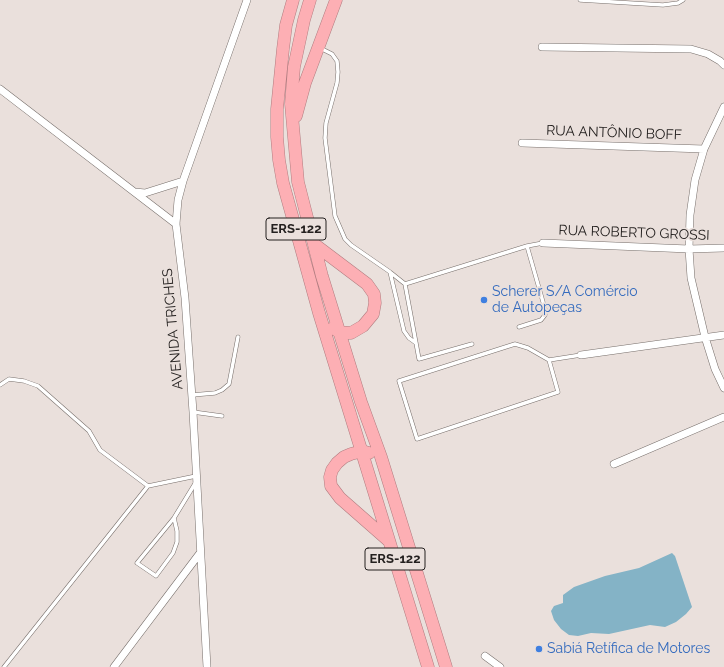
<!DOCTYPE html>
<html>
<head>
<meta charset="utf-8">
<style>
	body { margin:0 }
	canvas { display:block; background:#eae0dc }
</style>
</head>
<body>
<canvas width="724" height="667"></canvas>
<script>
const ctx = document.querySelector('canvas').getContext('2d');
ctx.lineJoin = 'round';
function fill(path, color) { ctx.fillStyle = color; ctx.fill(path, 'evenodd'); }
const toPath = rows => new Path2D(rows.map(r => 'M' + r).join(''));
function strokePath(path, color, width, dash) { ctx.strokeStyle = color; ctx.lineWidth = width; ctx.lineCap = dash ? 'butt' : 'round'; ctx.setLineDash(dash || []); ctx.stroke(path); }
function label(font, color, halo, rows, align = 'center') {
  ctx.font = font + ' Raleway,sans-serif'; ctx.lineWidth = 3.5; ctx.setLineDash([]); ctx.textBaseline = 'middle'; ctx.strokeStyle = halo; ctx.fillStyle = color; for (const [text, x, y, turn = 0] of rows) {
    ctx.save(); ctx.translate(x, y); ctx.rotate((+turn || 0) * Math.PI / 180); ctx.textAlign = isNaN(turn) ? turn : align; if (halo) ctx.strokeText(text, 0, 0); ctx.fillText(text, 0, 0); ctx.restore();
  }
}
fill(toPath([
	[672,553,675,556,692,607,686,614,676,622,665,627,650,625,609,634,591,633,578,636,569,635,561,629,554,620,551,611,554,606,563,603,563,595,574,587,605,576,639,568]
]), '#84b3c6');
const lane = toPath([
	[580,0,663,5,678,3,683,0],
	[320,48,332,54,337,61,338,72,337,83,326,123,325,138,335,216,345,239,351,245,390,272,405,284,419,359,472,344],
	[390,272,404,331,409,338,416,343],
	[405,284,527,246,543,243],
	[519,327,541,320,545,315,545,309,527,246],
	[549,360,558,392,417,439,399,381,515,344,528,348,549,360,581,355],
	[0,385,9,379,24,381,38,386,89,431,100,450,148,486],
	[192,395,215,393,222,390,229,384,238,337],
	[193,412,222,416],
	[174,518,177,531,177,542,173,553,156,576,137,563,174,518,196,482],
	[4,667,148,486,196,476]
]);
const street = toPath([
	[542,47,691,49,708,54,720,61,724,65],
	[0,89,176,224],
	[724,107,704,149,695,180,690,215,689,249,691,278,705,337,715,369,724,388],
	[522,143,704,149],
	[135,192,145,193,183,181],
	[543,243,689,249,724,248],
	[581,355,724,335],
	[614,464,724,417],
	[485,656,500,667],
	[114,667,200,553],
	[207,667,193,412,185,298,176,224,178,200,183,181,247,0]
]);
const highway = toPath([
	[293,0,286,25,283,49,277,109,277,137,279,160,283,183,319,313,428,667],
	[310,0,304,20,294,67,291,104,298,182,322,276,361,402,381,457,446,667],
	[296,116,305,83,336,0],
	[314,244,367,284,374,294,375,303,373,314,363,326,351,333,339,332,333,328],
	[369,453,362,451,351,454,344,457,337,463,332,470,330,477,331,486,340,498,389,541]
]);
strokePath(lane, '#776f6b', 4.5);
strokePath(street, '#776f6b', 8);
strokePath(highway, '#b17d80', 13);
strokePath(lane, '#fff', 3.5);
strokePath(street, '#fff', 7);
strokePath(highway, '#fdafb4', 12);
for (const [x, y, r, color] of [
	[484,300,4,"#3f7fe0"],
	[539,649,4,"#3f7fe0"]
]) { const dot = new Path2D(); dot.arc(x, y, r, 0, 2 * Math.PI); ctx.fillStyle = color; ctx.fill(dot); strokePath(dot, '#eae0dc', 1.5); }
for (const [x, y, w] of [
	[296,229,60],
	[395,559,60]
]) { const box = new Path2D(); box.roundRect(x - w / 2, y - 11, w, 22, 3); ctx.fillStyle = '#eae0dc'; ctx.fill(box); strokePath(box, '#24201f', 1); }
label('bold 13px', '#24201f', null, [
	["ERS-122",296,229],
	["ERS-122",395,559]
]);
label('14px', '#24201f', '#eae0dc', [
	["RUA ANTÔNIO BOFF",614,133,2],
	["RUA ROBERTO GROSSI",634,233,2],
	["AVENIDA TRICHES",173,329,-95]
]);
label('14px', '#366cbe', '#eae0dc', [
	["Scherer S/A Comércio",492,292],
	["de Autopeças",492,308],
	["Sabiá Retífica de Motores",547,649]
], 'left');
</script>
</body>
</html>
